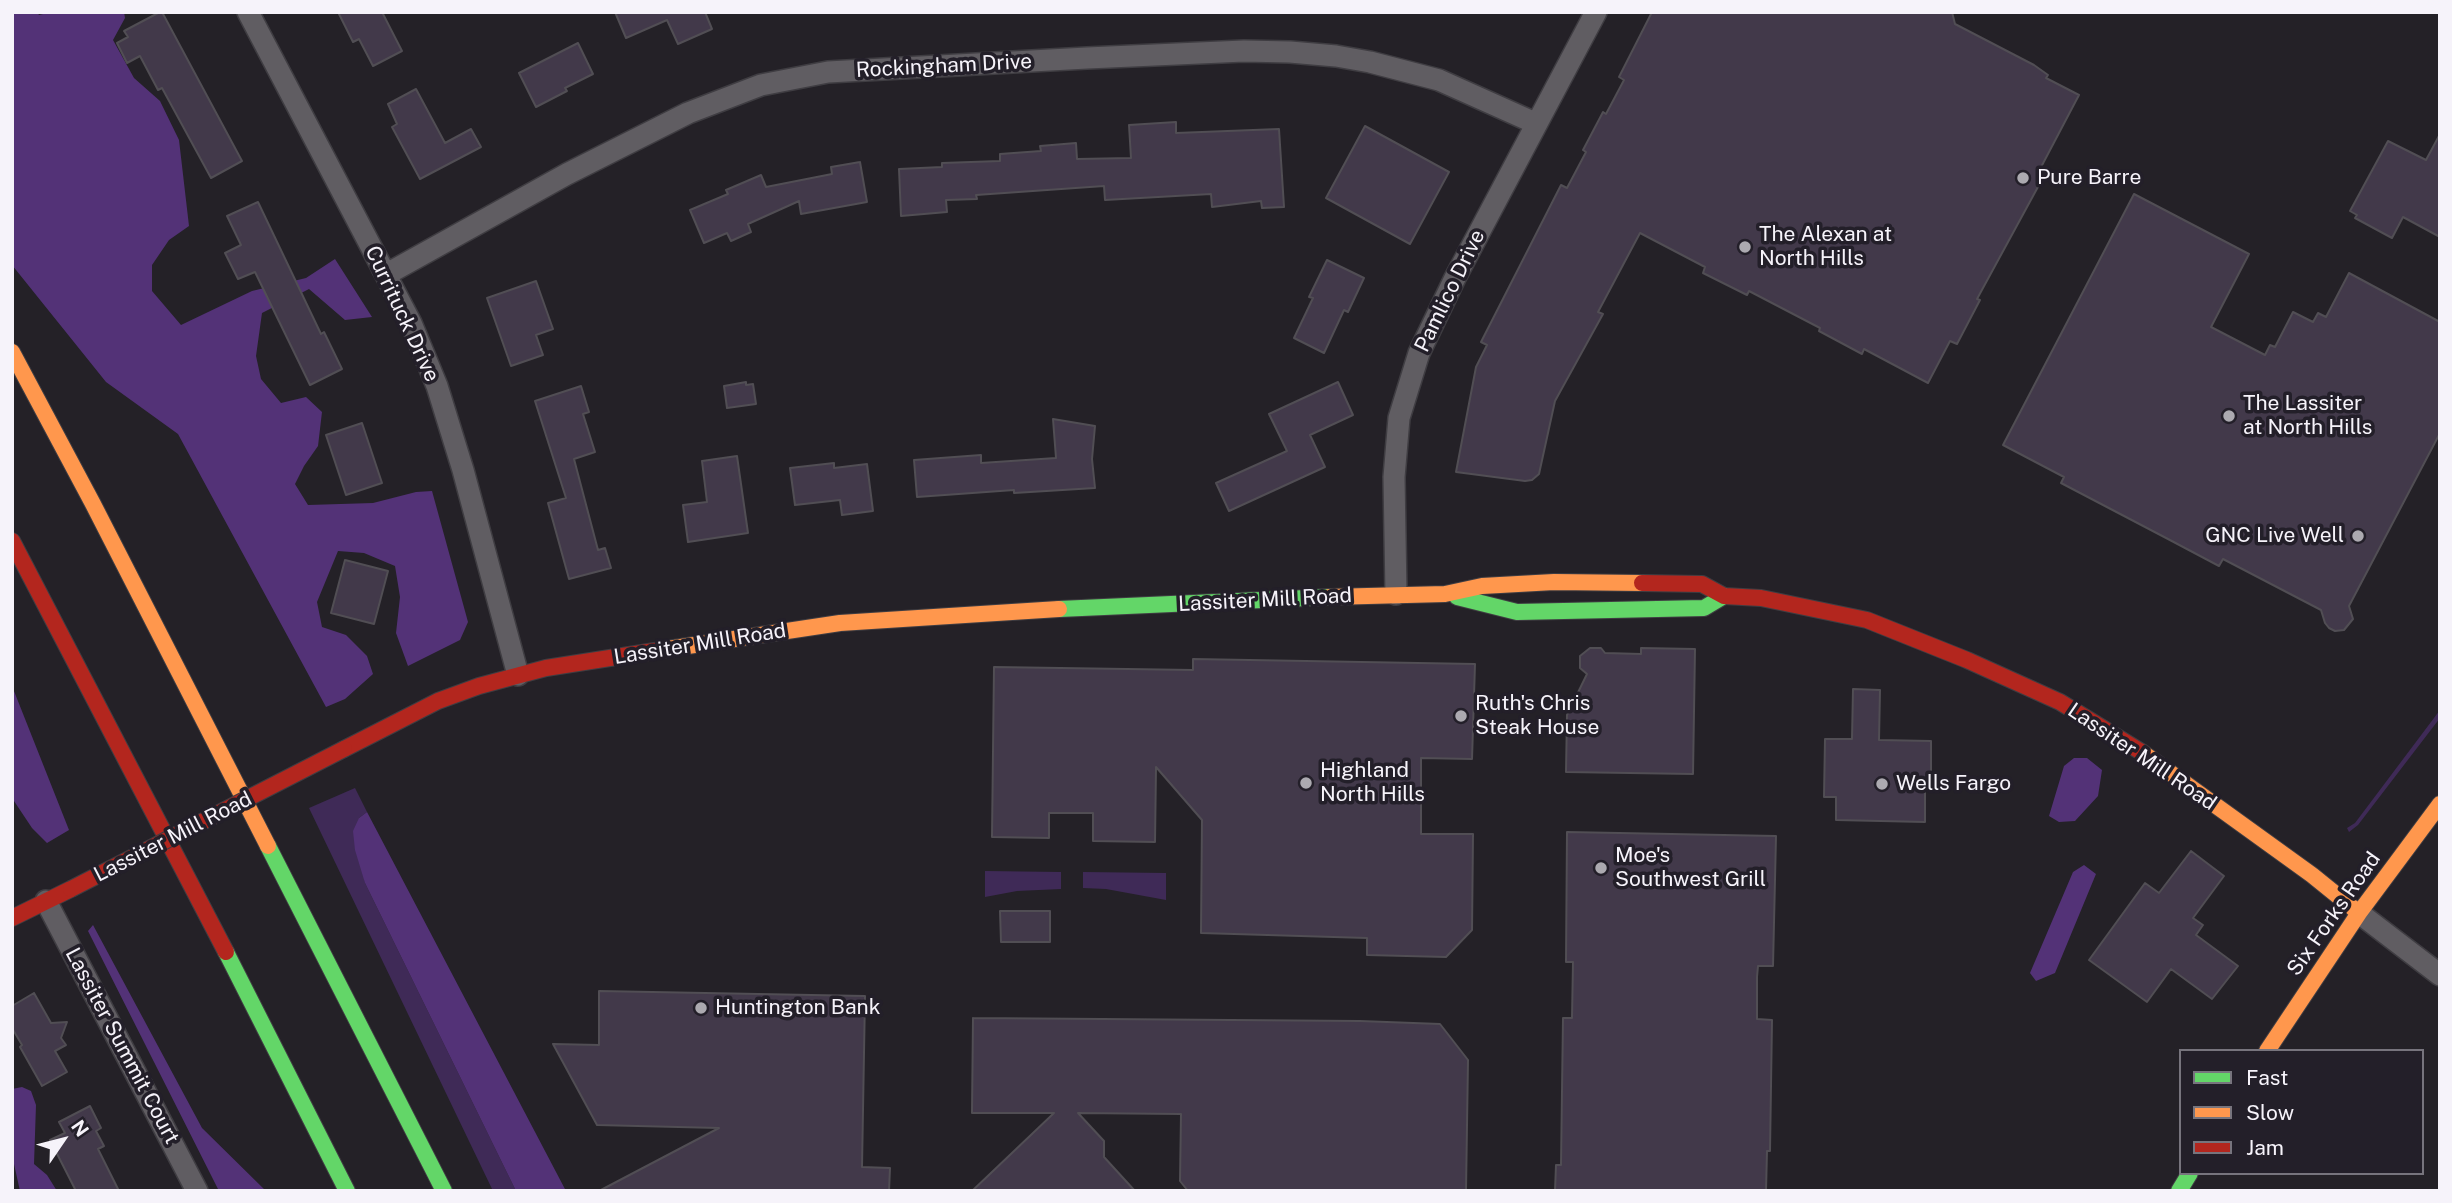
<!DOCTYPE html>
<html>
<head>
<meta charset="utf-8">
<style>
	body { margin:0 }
	#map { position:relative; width:2452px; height:1203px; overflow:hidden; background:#242127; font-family:"Public Sans",sans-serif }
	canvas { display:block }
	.frame { position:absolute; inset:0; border:14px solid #f6f3fa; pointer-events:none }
	.legend { position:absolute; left:2179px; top:1049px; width:245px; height:126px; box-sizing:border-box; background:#231f29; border:2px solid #77747d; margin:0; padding:9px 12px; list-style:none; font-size:21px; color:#f6f3fa }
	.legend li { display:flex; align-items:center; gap:14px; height:35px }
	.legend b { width:35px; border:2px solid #77747d }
	.north { position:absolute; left:28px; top:1105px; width:70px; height:70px; -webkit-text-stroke:5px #231f29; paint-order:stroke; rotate:55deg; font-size:19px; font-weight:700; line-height:28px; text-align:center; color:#f6f3fa }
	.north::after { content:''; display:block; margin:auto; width:24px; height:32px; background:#f6f3fa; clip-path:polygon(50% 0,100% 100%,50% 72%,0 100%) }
</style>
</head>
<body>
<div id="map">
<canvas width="2452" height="1203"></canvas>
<div class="frame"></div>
<ul class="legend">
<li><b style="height:9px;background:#63d668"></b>Fast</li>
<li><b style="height:9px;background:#ff974d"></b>Slow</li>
<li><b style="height:9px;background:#b3261e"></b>Jam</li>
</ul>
<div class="north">N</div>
</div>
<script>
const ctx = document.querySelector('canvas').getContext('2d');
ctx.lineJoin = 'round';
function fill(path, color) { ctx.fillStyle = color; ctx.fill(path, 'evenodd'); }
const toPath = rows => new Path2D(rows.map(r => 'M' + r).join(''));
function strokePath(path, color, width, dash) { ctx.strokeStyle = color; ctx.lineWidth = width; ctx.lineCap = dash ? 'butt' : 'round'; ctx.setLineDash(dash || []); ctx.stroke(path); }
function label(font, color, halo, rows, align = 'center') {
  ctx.font = font + ' "Public Sans",sans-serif'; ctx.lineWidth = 7; ctx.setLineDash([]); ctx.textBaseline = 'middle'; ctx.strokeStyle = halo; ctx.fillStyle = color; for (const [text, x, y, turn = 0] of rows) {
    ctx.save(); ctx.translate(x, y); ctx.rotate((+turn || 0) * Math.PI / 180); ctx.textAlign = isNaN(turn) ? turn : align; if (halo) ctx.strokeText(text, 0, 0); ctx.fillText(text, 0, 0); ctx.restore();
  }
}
fill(toPath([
	[2440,710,2440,718,2358,825,2349,832,2347,828,2355,823],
	[355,788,367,812,359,818,365,883,516,1191,493,1191,309,808],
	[985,871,1061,872,1061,889,1017,891,985,897],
	[1083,872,1166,873,1166,900,1106,889,1083,888]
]), '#3f2a57');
fill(toPath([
	[12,12,37,12,39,15,51,12,124,12,125,18,113,40,134,78,160,101,179,140,189,226,169,240,152,265,152,291,181,325,252,291,306,278,335,259,372,317,345,320,309,289,262,313,256,356,261,379,281,403,306,397,322,412,318,446,304,466,295,484,308,505,373,503,416,492,432,491,468,622,460,640,408,666,396,633,400,597,395,566,364,553,338,551,317,602,322,627,346,635,367,656,373,674,345,699,326,707,178,434,106,382,12,265],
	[12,686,69,830,47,843,32,828,12,798],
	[2074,758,2087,758,2102,770,2098,796,2075,821,2059,822,2049,816,2064,766],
	[367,812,566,1191,516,1191,365,883,355,850,353,831,359,818],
	[2084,865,2096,874,2055,973,2036,981,2030,973,2073,872],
	[93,925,202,1128,266,1191,219,1191,88,931],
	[22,1087,31,1091,36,1105,34,1164,47,1175,57,1191,20,1191,12,1155,14,1131,12,1089]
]), '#533277');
const building = toPath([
	[160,12,162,12,242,161,211,178,162,88,158,90,140,56,127,63,117,43,128,37,124,31,160,12],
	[338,12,382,12,402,51,373,66,359,39,353,42,338,12],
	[615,12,705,12,712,29,678,44,667,20,626,38,615,12],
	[1652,12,1952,12,1955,24,2034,65,2048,75,2046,78,2079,95,2039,171,2045,174,1977,299,1980,300,1957,344,1950,341,1928,383,1864,349,1862,354,1819,331,1820,328,1749,291,1747,295,1703,273,1705,267,1640,233,1598,312,1603,314,1555,401,1539,474,1532,480,1525,481,1456,472,1476,367,1487,345,1481,342,1561,185,1567,188,1586,152,1583,150,1603,112,1606,114,1624,80,1619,77,1652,12],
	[578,43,593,74,565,88,567,91,536,107,519,73,578,43],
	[416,89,445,143,471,129,481,147,420,179,392,127,397,124,388,104,416,89],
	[1176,122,1176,133,1279,129,1284,207,1262,208,1261,201,1212,207,1211,194,1105,200,1104,186,976,195,977,199,946,200,947,212,901,216,899,169,942,167,942,163,1000,161,1000,154,1041,151,1040,146,1076,143,1077,159,1131,158,1129,125,1176,122],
	[1365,126,1449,172,1410,244,1326,198,1365,126],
	[2440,134,2440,237,2403,217,2392,238,2355,218,2357,215,2350,211,2388,141,2426,160,2440,134],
	[860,162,867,202,801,214,799,201,748,224,751,232,731,241,727,233,704,243,690,210,728,194,726,190,761,175,766,187,832,174,831,167,860,162],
	[2134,194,2249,254,2211,327,2265,355,2270,345,2275,347,2293,312,2313,322,2318,313,2326,317,2349,273,2440,322,2440,433,2349,606,2353,619,2344,630,2335,631,2329,628,2325,623,2321,610,2223,559,2219,566,2168,539,2061,483,2064,477,2003,445,2134,194],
	[258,202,321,334,324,332,342,369,310,385,255,272,238,279,225,253,241,245,227,216,258,202],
	[1327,260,1364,278,1348,312,1344,310,1324,353,1294,338,1313,298,1309,297,1327,260],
	[536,281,553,329,536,335,543,355,511,366,487,298,536,281],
	[746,382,746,385,753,384,756,404,727,408,724,386,746,382],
	[1338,382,1353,415,1310,435,1325,467,1229,511,1216,483,1287,451,1269,414,1338,382],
	[581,386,589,412,583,414,595,452,574,459,598,550,605,548,611,568,569,579,548,503,566,498,535,401,581,386],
	[1053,419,1095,426,1092,459,1095,488,1014,493,1014,490,917,497,914,460,981,455,981,463,1056,458,1053,419],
	[362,423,382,483,346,495,326,435,362,423],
	[737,456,748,533,688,542,683,505,707,502,702,461,737,456],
	[834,463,834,468,867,464,873,511,842,515,840,500,795,505,790,468,834,463],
	[345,560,388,571,374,624,331,613,345,560],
	[1590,648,1601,648,1605,653,1641,654,1641,648,1695,649,1693,774,1566,772,1567,715,1587,674,1580,668,1580,656,1590,648],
	[1193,659,1475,664,1472,759,1421,758,1421,834,1473,834,1472,930,1446,957,1367,955,1367,938,1201,933,1202,820,1156,767,1155,842,1093,841,1093,813,1049,813,1049,838,992,837,994,667,1193,670,1193,659],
	[1853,689,1880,690,1879,740,1931,741,1931,787,1925,786,1925,822,1836,820,1836,797,1824,797,1825,739,1852,739,1853,689],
	[1567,832,1776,836,1773,966,1758,966,1757,977,1757,1019,1772,1020,1770,1151,1767,1151,1766,1191,1555,1191,1556,1165,1561,1165,1563,1018,1572,1018,1573,962,1566,962,1567,832],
	[2191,851,2224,876,2193,918,2203,925,2196,935,2238,966,2212,999,2171,969,2147,1002,2089,960,2145,883,2159,893,2191,851],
	[1000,911,1050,911,1050,942,1001,942,1000,911],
	[599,991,865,996,862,1167,890,1168,889,1191,599,1191,719,1128,597,1125,553,1044,599,1045,599,991],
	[34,993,51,1023,67,1022,61,1038,66,1045,55,1051,67,1072,42,1086,20,1047,22,1045,12,1028,12,1006,34,993],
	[973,1018,1360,1021,1440,1024,1468,1060,1466,1191,1188,1191,1180,1181,1181,1114,1078,1113,1104,1141,1104,1157,1135,1191,972,1191,1054,1113,972,1113,973,1018],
	[90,1106,101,1128,96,1131,104,1146,98,1149,119,1191,76,1191,50,1140,65,1133,59,1122,90,1106]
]);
fill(building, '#42394a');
strokePath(building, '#514e54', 2);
const street = toPath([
	[248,12,411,323,437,386,463,470,518,675],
	[387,274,567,174,688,113,761,85,828,72,1087,58,1244,51,1290,52,1336,56,1370,62,1439,80,1535,123],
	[1396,594,1394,477,1399,418,1419,353,1455,278,1596,12],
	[46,901,197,1191],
	[2359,913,2440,975]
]);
const fast = toPath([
	[1457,597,1517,612,1704,608,1724,596],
	[1059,609,1329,597],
	[268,846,444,1191],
	[226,952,347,1191],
	[2179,1191,2190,1173]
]);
const slow = toPath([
	[12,352,93,504,268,846],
	[1329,597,1445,594,1482,586,1554,582,1642,583],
	[661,650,840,623,1059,609],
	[2143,753,2312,875,2359,913],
	[2267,1051,2359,913,2440,804]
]);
const jam = toPath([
	[12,541,226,952],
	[1642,583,1702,584,1724,596,1761,598,1867,620,1967,660,2060,702,2143,753],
	[344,749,438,701,479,686,546,668,661,650],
	[12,918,71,889]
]);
strokePath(street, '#3f3d42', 24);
strokePath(fast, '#3f3d42', 18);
strokePath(slow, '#3f3d42', 18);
strokePath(jam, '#3f3d42', 18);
strokePath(street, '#605d62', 21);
strokePath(fast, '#63d668', 16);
strokePath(slow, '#ff974d', 16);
strokePath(jam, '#b3261e', 16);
const jamBridge = toPath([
	[71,889,344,749]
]);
strokePath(jamBridge, '#3f3d42', 18, []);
strokePath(jamBridge, '#b3261e', 16);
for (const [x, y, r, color] of [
	[2023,178,7,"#acaab0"],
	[1745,247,7,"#acaab0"],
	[2229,416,7,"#acaab0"],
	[2358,536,7,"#acaab0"],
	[1461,716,7,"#acaab0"],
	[1306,783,7,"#acaab0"],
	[1882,784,7,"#acaab0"],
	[1601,868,7,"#acaab0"],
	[701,1008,7,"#acaab0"]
]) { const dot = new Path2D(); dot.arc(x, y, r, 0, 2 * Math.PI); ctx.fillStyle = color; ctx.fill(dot); strokePath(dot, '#231f29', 2.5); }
label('21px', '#f6f3fa', '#231f29', [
	["Rockingham Drive",944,66,-3],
	["Pamlico Drive",1450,291,-64],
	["Currituck Drive",402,314,65],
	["Lassiter Mill Road",1265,600,-3],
	["Lassiter Mill Road",700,644,-9],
	["Lassiter Mill Road",2142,757,34],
	["Lassiter Mill Road",173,837,-27],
	["Six Forks Road",2334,914,-55],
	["Lassiter Summit Court",122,1046,62]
]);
label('21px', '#f6f3fa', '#231f29', [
	["Pure Barre",2037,178],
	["The Alexan at",1759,235],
	["North Hills",1759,259],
	["The Lassiter",2243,404],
	["at North Hills",2243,428],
	["GNC Live Well",2344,536,"right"],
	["Ruth's Chris",1475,704],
	["Steak House",1475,728],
	["Highland",1320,771],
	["North Hills",1320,795],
	["Wells Fargo",1896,784],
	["Moe's",1615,856],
	["Southwest Grill",1615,880],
	["Huntington Bank",715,1008]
], 'left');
</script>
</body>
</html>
